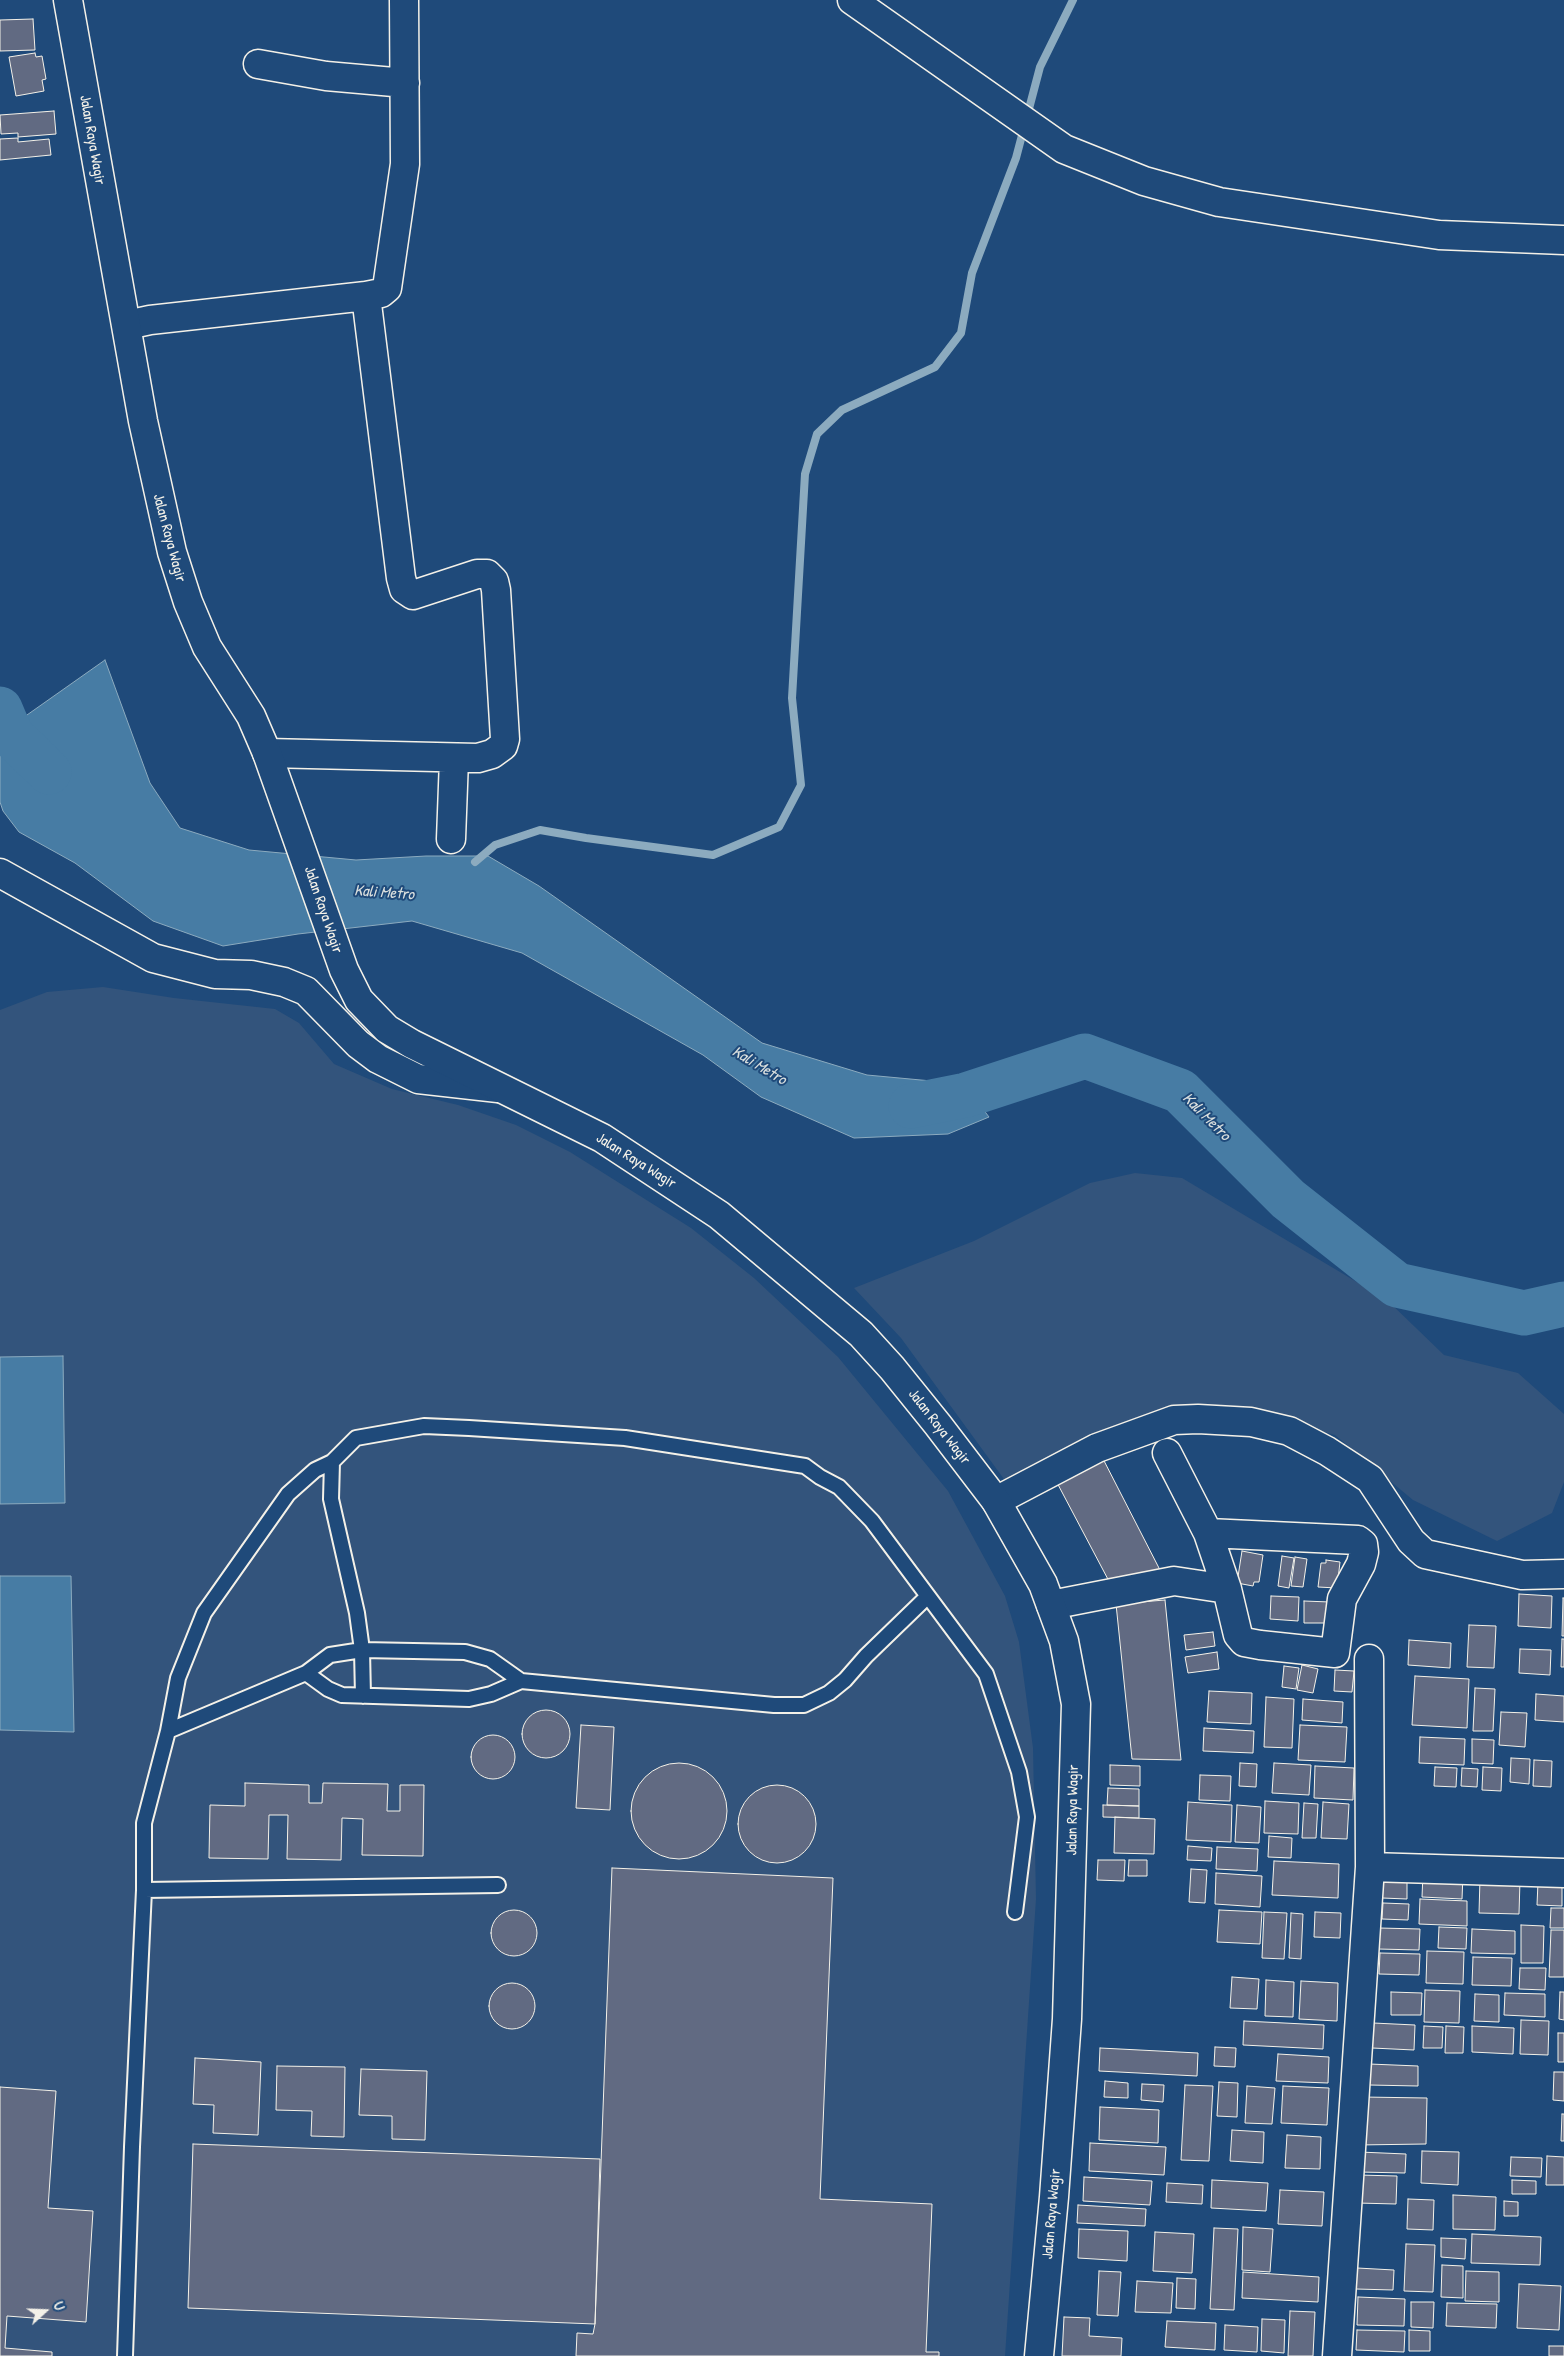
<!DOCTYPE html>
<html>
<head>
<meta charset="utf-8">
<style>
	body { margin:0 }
	#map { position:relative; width:1564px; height:2356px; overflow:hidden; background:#1f4a7a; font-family:"Patrick Hand",sans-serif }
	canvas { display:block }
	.north { position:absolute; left:20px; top:2286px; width:50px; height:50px; -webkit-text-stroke:4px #1f4a7a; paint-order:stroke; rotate:70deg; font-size:14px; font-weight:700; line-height:20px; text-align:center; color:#f4f1e8 }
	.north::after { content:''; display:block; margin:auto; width:18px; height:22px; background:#f4f1e8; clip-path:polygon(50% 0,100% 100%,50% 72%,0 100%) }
</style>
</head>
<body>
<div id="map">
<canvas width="1564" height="2356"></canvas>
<div class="north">U</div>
</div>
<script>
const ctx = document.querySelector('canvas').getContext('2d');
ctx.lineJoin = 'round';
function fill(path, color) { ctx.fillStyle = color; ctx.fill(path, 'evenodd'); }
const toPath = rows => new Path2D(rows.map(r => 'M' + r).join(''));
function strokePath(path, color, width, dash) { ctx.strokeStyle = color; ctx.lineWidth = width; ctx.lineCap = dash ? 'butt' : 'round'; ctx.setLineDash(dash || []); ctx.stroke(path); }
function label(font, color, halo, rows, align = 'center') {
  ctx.font = font + ' "Patrick Hand",sans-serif'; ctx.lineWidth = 4; ctx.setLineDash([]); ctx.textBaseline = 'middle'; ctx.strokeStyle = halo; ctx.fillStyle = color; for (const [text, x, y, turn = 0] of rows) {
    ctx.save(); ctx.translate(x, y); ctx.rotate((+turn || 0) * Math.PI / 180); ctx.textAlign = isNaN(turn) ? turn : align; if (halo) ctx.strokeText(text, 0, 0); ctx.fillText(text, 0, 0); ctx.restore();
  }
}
fill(toPath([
	[103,987,174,998,275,1009,299,1023,334,1064,392,1089,458,1105,516,1125,570,1152,691,1228,754,1278,838,1357,948,1491,1005,1596,1019,1642,1033,1748,1036,1899,1005,2356,0,2356,0,1010,47,992],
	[1135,1173,1182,1178,1387,1300,1444,1355,1518,1373,1564,1414,1564,1482,1552,1513,1497,1541,1413,1500,1335,1435,1298,1425,1174,1410,1009,1486,901,1338,854,1288,974,1241,1090,1183]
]), '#33547c');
const water = toPath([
	[105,660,150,783,180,828,249,850,356,860,426,856,488,856,539,886,762,1043,867,1075,964,1084,989,1117,948,1134,854,1138,761,1097,703,1055,522,953,412,921,298,934,223,946,153,921,75,863,19,832,3,811,0,802,0,734,105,660],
	[63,1356,65,1503,0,1504,0,1357,63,1356],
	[0,1576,71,1576,74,1732,0,1730,0,1576]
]);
fill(water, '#477ca4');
strokePath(water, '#8cabbf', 1);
strokePath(toPath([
	[475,862,495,845,540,830,586,838,713,855,779,827,801,785,792,698,805,474,817,434,842,410,935,367,961,333,972,273,1016,158,1040,67,1073,0]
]), '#8cabbf', 8);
strokePath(toPath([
	[0,709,11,735,49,772],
	[911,1106,966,1095,1085,1056,1180,1091,1288,1199,1397,1285,1524,1313,1564,1304]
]), '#477ca4', 45);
const building = toPath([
	[33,19,35,50,0,51,0,20,33,19],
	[35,53,36,57,42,56,46,79,42,80,44,91,16,96,9,57,35,53],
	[54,111,56,134,18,137,18,133,1,134,0,115,54,111],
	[18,138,18,142,49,139,51,155,0,160,0,139,18,138],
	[1100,1453,1160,1570,1111,1585,1054,1477,1100,1453],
	[1242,1551,1263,1555,1259,1582,1254,1582,1253,1586,1237,1583,1242,1551],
	[1282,1556,1294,1558,1289,1588,1278,1586,1282,1556],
	[1295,1557,1307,1559,1303,1587,1291,1586,1295,1557],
	[1326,1560,1340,1562,1337,1588,1318,1587,1321,1563,1326,1563,1326,1560],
	[1519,1594,1552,1596,1551,1628,1518,1626,1519,1594],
	[1271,1596,1299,1597,1298,1621,1270,1619,1271,1596],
	[1563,1598,1564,1598,1564,1636,1562,1636,1563,1598],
	[1165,1600,1181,1760,1132,1759,1116,1604,1165,1600],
	[1304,1601,1330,1602,1329,1623,1304,1623,1304,1601],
	[1469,1625,1496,1626,1494,1668,1467,1667,1469,1625],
	[1213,1632,1215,1646,1186,1650,1184,1635,1213,1632],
	[1562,1639,1564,1639,1564,1667,1561,1667,1562,1639],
	[1409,1640,1451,1643,1450,1668,1408,1665,1409,1640],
	[1520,1649,1551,1650,1550,1675,1519,1673,1520,1649],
	[1217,1652,1219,1669,1188,1673,1185,1657,1217,1652],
	[1302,1665,1318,1669,1313,1693,1297,1690,1302,1665],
	[1284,1666,1299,1668,1296,1689,1282,1687,1284,1666],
	[1335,1670,1354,1671,1352,1692,1334,1691,1335,1670],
	[1415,1676,1469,1679,1467,1728,1412,1725,1415,1676],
	[1475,1688,1495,1689,1493,1731,1473,1731,1475,1688],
	[1209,1691,1252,1693,1251,1724,1207,1722,1209,1691],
	[1536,1694,1564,1696,1564,1722,1535,1720,1536,1694],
	[1266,1697,1294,1699,1292,1748,1264,1747,1266,1697],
	[1303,1699,1343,1702,1342,1723,1302,1720,1303,1699],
	'522 1734a24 24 0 1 1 48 0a24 24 0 1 1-48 0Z',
	[1501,1712,1527,1713,1525,1747,1499,1745,1501,1712],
	[581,1725,614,1727,610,1810,576,1808,581,1725],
	[1300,1725,1347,1727,1345,1762,1298,1760,1300,1725],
	[1204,1728,1254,1731,1253,1753,1203,1751,1204,1728],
	'471 1757a22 22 0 1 1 44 0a22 22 0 1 1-44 0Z',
	[1420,1737,1465,1739,1464,1765,1419,1763,1420,1737],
	[1472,1739,1494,1740,1493,1764,1472,1763,1472,1739],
	[1511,1758,1530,1759,1529,1784,1510,1782,1511,1758],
	[1534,1760,1552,1761,1551,1787,1533,1786,1534,1760],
	'631 1811a48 48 0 1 1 96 0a48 48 0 1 1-96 0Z',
	[1240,1763,1257,1764,1256,1787,1239,1786,1240,1763],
	[1274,1763,1311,1765,1309,1795,1272,1793,1274,1763],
	[1110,1765,1140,1766,1140,1786,1110,1785,1110,1765],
	[1315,1766,1354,1768,1353,1800,1314,1798,1315,1766],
	[1435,1767,1457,1768,1456,1787,1434,1786,1435,1767],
	[1483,1767,1502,1768,1501,1791,1482,1790,1483,1767],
	[1462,1768,1478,1769,1477,1787,1461,1786,1462,1768],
	[1200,1775,1231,1776,1230,1801,1199,1800,1200,1775],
	[245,1783,309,1785,309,1803,322,1803,323,1783,388,1784,387,1811,400,1811,400,1785,424,1785,423,1856,362,1855,363,1819,342,1818,341,1860,287,1859,288,1815,269,1815,268,1859,209,1858,210,1805,245,1806,245,1783],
	'738 1824a39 39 0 1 1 78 0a39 39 0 1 1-78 0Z',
	[1108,1788,1139,1789,1139,1806,1107,1805,1108,1788],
	[1265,1801,1299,1803,1298,1834,1264,1833,1265,1801],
	[1188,1802,1232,1805,1231,1842,1186,1840,1188,1802],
	[1323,1802,1349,1804,1347,1839,1321,1838,1323,1802],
	[1304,1803,1318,1804,1316,1838,1302,1838,1304,1803],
	[1103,1805,1139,1806,1139,1818,1103,1817,1103,1805],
	[1237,1805,1261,1807,1259,1843,1235,1842,1237,1805],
	[1115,1817,1155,1819,1154,1854,1114,1853,1115,1817],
	[1269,1836,1292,1838,1291,1858,1268,1857,1269,1836],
	[1188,1846,1212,1848,1211,1861,1187,1860,1188,1846],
	[1217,1847,1258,1849,1257,1871,1216,1869,1217,1847],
	[1098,1860,1125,1860,1124,1881,1097,1880,1098,1860],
	[1129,1860,1147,1860,1147,1876,1128,1876,1129,1860],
	[1274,1861,1339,1864,1338,1898,1272,1895,1274,1861],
	[612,1868,833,1878,820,2199,932,2204,926,2352,939,2352,939,2356,576,2356,577,2333,593,2334,595,2324,612,1868],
	[1191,1869,1207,1870,1205,1903,1189,1902,1191,1869],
	[1216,1873,1262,1876,1260,1907,1215,1904,1216,1873],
	[1423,1873,1463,1874,1462,1899,1422,1897,1423,1873],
	[1383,1877,1407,1877,1407,1899,1382,1898,1383,1877],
	[1480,1879,1520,1880,1519,1914,1479,1913,1480,1879],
	[1538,1882,1562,1883,1562,1906,1537,1905,1538,1882],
	[1420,1899,1467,1901,1467,1926,1419,1924,1420,1899],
	[1383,1903,1409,1904,1408,1920,1382,1919,1383,1903],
	[1551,1908,1564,1908,1564,1928,1550,1928,1551,1908],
	'491 1933a23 23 0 1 1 46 0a23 23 0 1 1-46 0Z',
	[1219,1910,1262,1912,1260,1944,1217,1942,1219,1910],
	[1264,1912,1287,1913,1284,1959,1262,1958,1264,1912],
	[1315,1912,1341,1913,1340,1938,1314,1937,1315,1912],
	[1291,1913,1303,1914,1301,1959,1289,1958,1291,1913],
	[1521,1925,1544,1926,1543,1963,1521,1963,1521,1925],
	[1439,1927,1467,1928,1466,1949,1438,1948,1439,1927],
	[1379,1928,1420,1929,1419,1950,1378,1949,1379,1928],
	[1472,1929,1515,1931,1515,1954,1471,1953,1472,1929],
	[1551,1930,1564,1930,1564,1977,1549,1977,1551,1930],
	[1427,1951,1464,1952,1463,1984,1426,1983,1427,1951],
	[1380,1953,1420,1954,1419,1975,1379,1974,1380,1953],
	[1473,1957,1512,1958,1511,1986,1472,1985,1473,1957],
	[1520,1968,1546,1968,1545,1990,1519,1989,1520,1968],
	[1232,1977,1259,1979,1257,2009,1230,2008,1232,1977],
	[1266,1980,1294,1982,1293,2017,1265,2016,1266,1980],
	[1301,1981,1338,1983,1337,2021,1299,2019,1301,1981],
	'489 2006a23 23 0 1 1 46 0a23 23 0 1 1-46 0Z',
	[1425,1990,1460,1991,1459,2023,1424,2022,1425,1990],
	[1391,1992,1422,1993,1421,2015,1391,2015,1391,1992],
	[1560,1992,1564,1992,1564,2020,1559,2019,1560,1992],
	[1505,1993,1545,1994,1545,2017,1504,2015,1505,1993],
	[1475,1994,1499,1995,1499,2022,1474,2021,1475,1994],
	[1521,2020,1549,2021,1548,2055,1520,2054,1521,2020],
	[1244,2021,1324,2025,1323,2049,1243,2045,1244,2021],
	[1373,2023,1415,2025,1414,2050,1372,2048,1373,2023],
	[1424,2026,1443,2027,1442,2048,1423,2048,1424,2026],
	[1446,2026,1464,2027,1463,2053,1445,2053,1446,2026],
	[1472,2026,1514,2028,1513,2054,1472,2052,1472,2026],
	[1558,2033,1564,2033,1564,2062,1558,2062,1558,2033],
	[1215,2047,1236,2048,1235,2067,1214,2066,1215,2047],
	[1100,2048,1198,2053,1197,2076,1099,2071,1100,2048],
	[1278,2054,1329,2057,1328,2083,1276,2081,1278,2054],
	[195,2058,261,2062,258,2135,213,2133,214,2105,193,2104,195,2058],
	[1369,2064,1418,2066,1418,2086,1369,2085,1369,2064],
	[277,2066,345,2067,344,2137,311,2136,312,2111,276,2110,277,2066],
	[361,2069,427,2071,425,2140,392,2139,392,2116,359,2115,361,2069],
	[1554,2072,1564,2072,1564,2101,1553,2100,1554,2072],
	[1105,2081,1128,2083,1128,2098,1104,2097,1105,2081],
	[1219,2082,1238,2083,1237,2117,1217,2116,1219,2082],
	[1142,2084,1164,2085,1163,2102,1141,2100,1142,2084],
	[1185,2085,1213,2086,1209,2161,1181,2160,1185,2085],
	[1247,2086,1275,2088,1272,2124,1245,2123,1247,2086],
	[1283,2086,1329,2088,1327,2125,1281,2123,1283,2086],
	[0,2087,56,2091,48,2208,93,2211,86,2322,7,2316,5,2348,52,2352,52,2356,0,2356,0,2087],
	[1362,2097,1427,2098,1426,2144,1357,2145,1362,2097],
	[1100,2107,1159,2110,1158,2143,1099,2140,1100,2107],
	[1562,2114,1564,2114,1564,2141,1561,2141,1562,2114],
	[1232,2130,1264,2132,1263,2163,1230,2161,1232,2130],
	[1287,2135,1321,2137,1320,2169,1285,2168,1287,2135],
	[1090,2143,1166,2147,1164,2175,1089,2171,1090,2143],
	[193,2144,600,2159,595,2324,188,2308,193,2144],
	[1422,2151,1459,2152,1458,2185,1421,2183,1422,2151],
	[1359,2152,1406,2154,1405,2173,1359,2172,1359,2152],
	[1547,2156,1564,2157,1564,2185,1546,2185,1547,2156],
	[1511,2157,1542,2158,1541,2177,1510,2176,1511,2157],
	[1358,2175,1397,2176,1396,2204,1357,2203,1358,2175],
	[1084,2177,1152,2181,1150,2205,1083,2201,1084,2177],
	[1212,2180,1268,2183,1266,2211,1211,2208,1212,2180],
	[1512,2180,1536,2181,1536,2194,1512,2194,1512,2180],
	[1167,2183,1203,2185,1202,2204,1166,2202,1167,2183],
	[1280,2190,1324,2192,1322,2226,1278,2224,1280,2190],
	[1453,2195,1496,2197,1495,2230,1453,2229,1453,2195],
	[1408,2199,1434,2200,1433,2230,1407,2229,1408,2199],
	[1504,2201,1518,2202,1518,2216,1504,2216,1504,2201],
	[1078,2205,1146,2209,1145,2226,1077,2223,1078,2205],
	[1243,2227,1273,2229,1270,2272,1242,2270,1243,2227],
	[1214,2228,1238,2229,1234,2310,1210,2309,1214,2228],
	[1079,2229,1128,2231,1127,2261,1078,2258,1079,2229],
	[1155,2232,1194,2234,1192,2273,1153,2271,1155,2232],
	[1472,2234,1541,2237,1540,2265,1471,2263,1472,2234],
	[1441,2238,1466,2239,1465,2259,1441,2257,1441,2238],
	[1406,2244,1435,2245,1433,2292,1404,2291,1406,2244],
	[1442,2265,1463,2266,1463,2298,1441,2297,1442,2265],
	[1357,2268,1394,2270,1393,2290,1356,2289,1357,2268],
	[1099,2271,1121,2272,1118,2316,1097,2315,1099,2271],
	[1466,2271,1499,2272,1499,2302,1465,2301,1466,2271],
	[1243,2272,1319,2277,1318,2302,1242,2298,1243,2272],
	[1177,2278,1196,2279,1195,2309,1176,2308,1177,2278],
	[1137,2281,1173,2283,1171,2313,1135,2312,1137,2281],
	[1519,2284,1561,2286,1559,2330,1517,2328,1519,2284],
	[1358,2297,1405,2299,1404,2326,1357,2325,1358,2297],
	[1411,2302,1434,2302,1433,2328,1411,2327,1411,2302],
	[1447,2303,1497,2304,1496,2328,1446,2326,1447,2303],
	[1290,2311,1315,2312,1313,2356,1288,2356,1290,2311],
	[1064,2317,1090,2318,1089,2336,1122,2338,1121,2356,1062,2356,1064,2317],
	[1262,2319,1285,2320,1284,2353,1261,2351,1262,2319],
	[1167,2321,1216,2323,1215,2350,1165,2347,1167,2321],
	[1225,2325,1258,2327,1257,2352,1224,2350,1225,2325],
	[1357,2330,1405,2331,1404,2352,1356,2350,1357,2330],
	[1409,2330,1430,2331,1430,2351,1409,2351,1409,2330],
	[1549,2346,1564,2346,1564,2356,1549,2356,1549,2346]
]);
fill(building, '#616a82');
strokePath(building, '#f4f1e8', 1);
const lane = toPath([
	[306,1673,328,1689,342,1695,469,1699,491,1694,521,1681,774,1705,804,1705,829,1693,845,1680,866,1656,928,1596],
	[363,1696,362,1650,357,1613,331,1499,332,1462,356,1438,424,1426,469,1428,625,1438,805,1466,820,1477,839,1487,872,1521,986,1674,1019,1772,1027,1817,1015,1912],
	[168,1731,178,1678,204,1613,288,1494,315,1470,332,1462],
	[144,1890,498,1885],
	[125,2356,132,2147,144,1890,144,1823,168,1731,306,1673,330,1655,362,1650,465,1652,490,1659,521,1681]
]);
const street = toPath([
	[852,0,1064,149,1144,181,1219,202,1439,235,1564,240],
	[258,64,326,76,405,83],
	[127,325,150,320,366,296,381,293,387,288,405,164,404,0],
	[267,753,478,758,492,754,503,746,505,739,496,590,494,581,487,574,477,574,413,595,404,589,401,578,366,296],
	[451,839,454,759],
	[0,873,153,958,215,974,251,975,284,982,306,991,358,1044,378,1059,418,1079,498,1088],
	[1167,1453,1208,1533,1358,1540,1363,1544,1364,1552,1361,1564,1342,1599,1335,1653,1260,1645,1244,1642,1238,1635,1227,1589,1208,1533],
	[996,1501,1097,1448,1174,1420,1198,1419,1251,1422,1289,1431,1327,1451,1370,1479,1411,1541,1425,1554,1522,1575,1564,1574],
	[1051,1605,1174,1581,1227,1589],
	[1370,1867,1564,1873],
	[1337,2356,1370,1867,1369,1659]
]);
const secondary = toPath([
	[68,0,143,421,172,552,188,602,207,647,251,716,267,753,344,970,359,1000,387,1029,412,1044,602,1138,640,1163,719,1215,861,1334,892,1368,938,1425,996,1501,1043,1584,1064,1641,1076,1704,1067,2019,1054,2197,1039,2356]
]);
strokePath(lane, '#f4f1e8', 18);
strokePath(street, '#f4f1e8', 31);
strokePath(secondary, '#f4f1e8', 31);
strokePath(lane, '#1f4a7a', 14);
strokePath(street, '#1f4a7a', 28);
strokePath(secondary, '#1f4a7a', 28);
label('15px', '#f4f1e8', '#1f4a7a', [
	["Jalan Raya Wagir",92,140,80],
	["Jalan Raya Wagir",169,538,75],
	["Jalan Raya Wagir",323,910,71],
	["Jalan Raya Wagir",636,1161,32],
	["Jalan Raya Wagir",939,1427,52],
	["Jalan Raya Wagir",1073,1810,-89],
	["Jalan Raya Wagir",1052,2214,-85]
]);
label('italic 16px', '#dadfde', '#1f4a7a', [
	["Kali Metro",384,893,4],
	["Kali Metro",759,1066,31],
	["Kali Metro",1206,1117,45]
]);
</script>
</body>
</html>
